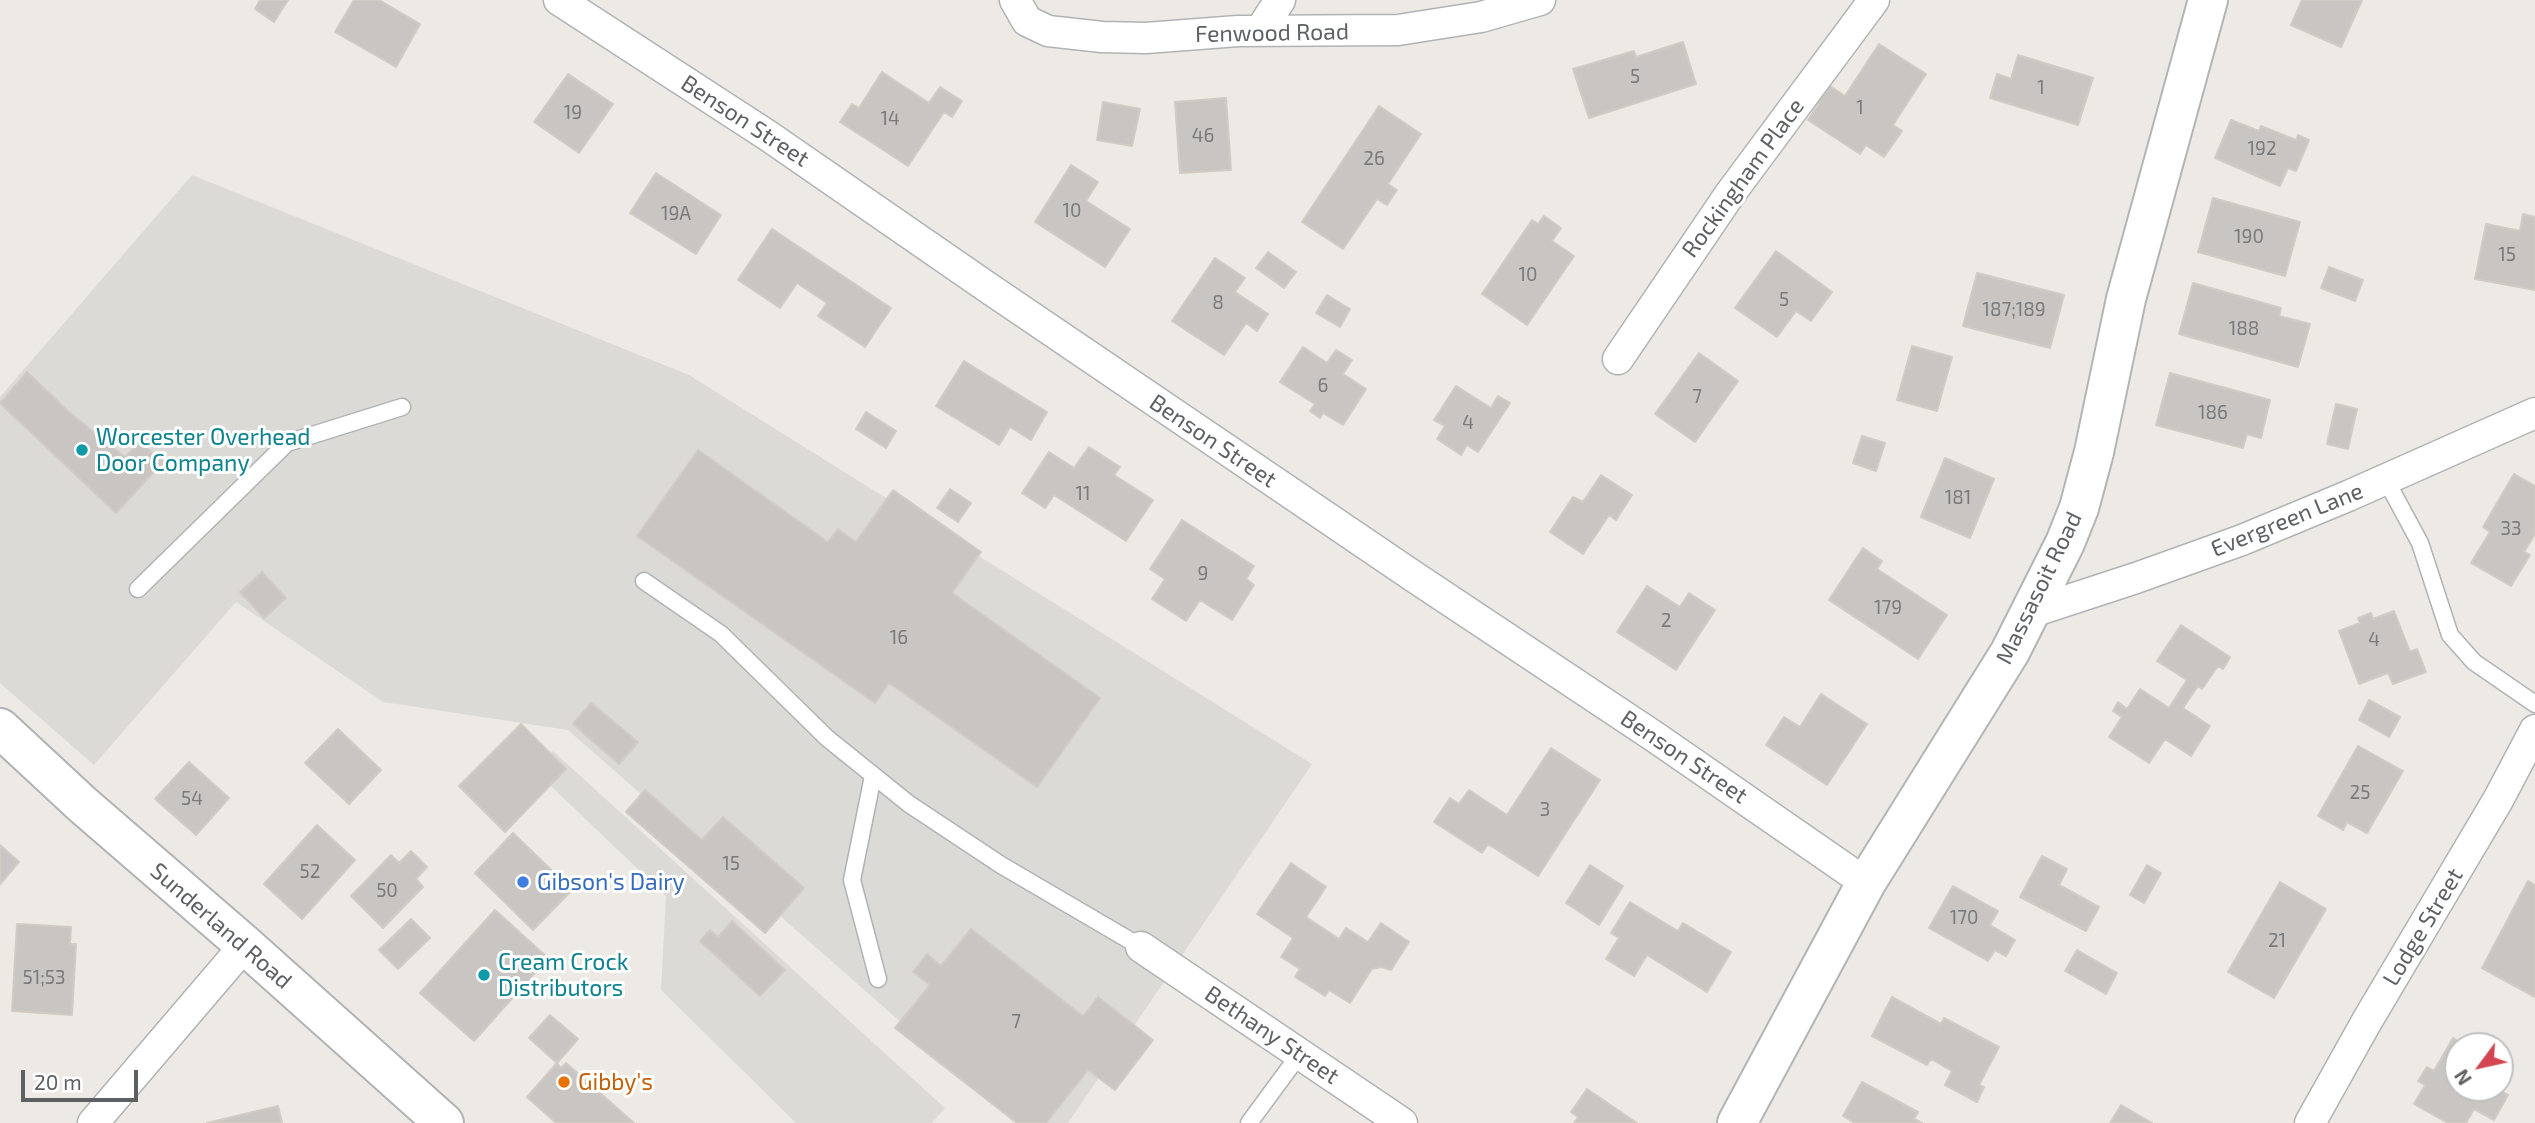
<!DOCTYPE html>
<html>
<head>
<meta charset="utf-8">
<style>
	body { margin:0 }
	#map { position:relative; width:2535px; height:1123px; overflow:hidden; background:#edeae5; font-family:"Exo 2",sans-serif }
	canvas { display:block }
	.north { position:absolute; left:2444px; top:1032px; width:70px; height:70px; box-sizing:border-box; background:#fff; border:2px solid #bec0c1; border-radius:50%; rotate:237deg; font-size:19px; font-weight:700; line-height:28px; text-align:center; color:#5d6164 }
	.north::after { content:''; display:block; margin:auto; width:24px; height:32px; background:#d34651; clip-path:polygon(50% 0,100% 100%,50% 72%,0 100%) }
	.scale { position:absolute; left:21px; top:1070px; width:117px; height:32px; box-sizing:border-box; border:4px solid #5d6164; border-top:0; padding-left:9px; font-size:21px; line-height:24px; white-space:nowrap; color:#5d6164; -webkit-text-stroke:5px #fff; paint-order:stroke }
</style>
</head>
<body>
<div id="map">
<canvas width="2535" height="1123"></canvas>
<div class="north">N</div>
<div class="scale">20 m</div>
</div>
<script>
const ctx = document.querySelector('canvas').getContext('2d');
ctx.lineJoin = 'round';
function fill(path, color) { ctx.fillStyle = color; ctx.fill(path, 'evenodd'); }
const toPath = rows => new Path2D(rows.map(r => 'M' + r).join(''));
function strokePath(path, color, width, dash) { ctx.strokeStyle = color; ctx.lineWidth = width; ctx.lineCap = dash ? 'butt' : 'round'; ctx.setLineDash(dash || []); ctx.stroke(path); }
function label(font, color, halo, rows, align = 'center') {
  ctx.font = font + ' "Exo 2",sans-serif'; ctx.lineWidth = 6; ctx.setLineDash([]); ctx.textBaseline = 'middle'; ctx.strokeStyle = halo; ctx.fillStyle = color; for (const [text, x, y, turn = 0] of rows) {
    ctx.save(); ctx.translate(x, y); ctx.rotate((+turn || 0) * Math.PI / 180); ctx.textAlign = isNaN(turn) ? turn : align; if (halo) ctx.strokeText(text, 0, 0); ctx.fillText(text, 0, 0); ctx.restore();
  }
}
fill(toPath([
	[192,175,689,375,1312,764,1068,1123,1016,1123,568,730,383,702,236,602,94,765,0,683,0,397],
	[553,751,945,1108,932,1123,796,1123,661,990,666,896,533,769]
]), '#dcdad7');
const building = toPath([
	[260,0,288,0,274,22,255,9,260,0],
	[354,0,379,0,420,24,396,67,335,32,354,0],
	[2302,0,2362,0,2341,47,2291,25,2302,0],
	[1683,42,1696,84,1589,118,1573,69,1634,51,1636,57,1683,42],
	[1879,44,1926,74,1893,125,1902,131,1884,157,1866,145,1860,154,1808,120,1830,86,1845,96,1879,44],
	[2018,55,2093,78,2078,125,1990,98,1997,74,2011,79,2018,55],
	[882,72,929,103,940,87,962,101,952,117,944,112,908,166,840,122,852,104,859,108,882,72],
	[568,74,613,104,579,153,534,122,568,74],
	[1226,98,1231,170,1180,173,1175,102,1226,98],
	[1103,102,1140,109,1132,146,1097,140,1103,102],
	[1379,106,1421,134,1388,184,1397,190,1387,205,1377,199,1343,249,1302,222,1379,106],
	[2231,120,2259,131,2261,126,2296,140,2298,135,2309,140,2296,171,2288,168,2280,186,2215,158,2231,120],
	[1071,165,1098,182,1086,201,1130,229,1105,267,1035,222,1071,165],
	[656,173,721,215,696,254,630,213,656,173],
	[2213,198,2300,222,2285,276,2198,252,2213,198],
	[2523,214,2535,217,2535,290,2475,279,2486,224,2520,231,2523,214],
	[1544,216,1561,228,1552,241,1574,256,1527,325,1482,294,1532,220,1538,224,1544,216],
	[772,229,891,308,865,347,818,316,827,303,797,283,780,308,738,280,772,229],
	[1776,251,1832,292,1811,321,1796,311,1777,337,1735,308,1776,251],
	[1268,252,1296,272,1284,288,1256,268,1268,252],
	[1215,258,1245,278,1235,292,1268,314,1257,331,1246,323,1224,355,1172,321,1215,258],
	[2329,267,2363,280,2355,301,2321,288,2329,267],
	[1977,273,2064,295,2050,348,1963,326,1977,273],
	[2193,283,2281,308,2279,316,2310,324,2298,367,2179,334,2193,283],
	[1327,295,1350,309,1340,327,1316,313,1327,295],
	[1912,346,1952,357,1937,411,1897,400,1912,346],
	[1303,347,1327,363,1336,350,1352,360,1343,374,1366,389,1343,425,1323,413,1320,418,1310,411,1315,404,1280,382,1303,347],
	[1699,353,1738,381,1695,442,1655,414,1699,353],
	[964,361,1047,412,1031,440,1010,427,999,445,936,406,964,361],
	[27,372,69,412,125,457,140,442,163,462,116,513,0,403,27,372],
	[2170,373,2270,400,2261,438,2247,434,2243,448,2156,425,2170,373],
	[1456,386,1491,408,1498,396,1510,403,1478,452,1467,445,1461,455,1437,439,1445,426,1434,420,1456,386],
	[2336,404,2357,409,2348,449,2327,444,2336,404],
	[866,412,896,431,886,448,856,429,866,412],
	[1862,436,1885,443,1876,471,1853,463,1862,436],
	[1089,447,1120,467,1114,475,1153,500,1126,541,1054,495,1045,508,1022,493,1049,452,1074,468,1089,447],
	[698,450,828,542,838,529,856,542,893,490,981,552,952,593,1100,698,1037,787,889,683,875,703,637,536,698,450],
	[1945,458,1994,479,1970,538,1921,517,1945,458],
	[2514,474,2535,486,2535,534,2524,552,2530,555,2511,586,2471,563,2490,532,2483,527,2514,474],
	[1601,475,1632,495,1616,520,1609,515,1583,554,1550,532,1573,497,1583,502,1601,475],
	[950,489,971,503,958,522,937,508,950,489],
	[1182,520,1254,566,1246,579,1254,585,1232,620,1200,600,1186,621,1152,599,1165,579,1150,569,1182,520],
	[1863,548,1882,561,1877,569,1947,615,1918,659,1829,600,1863,548],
	[262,572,286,598,264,618,240,592,262,572],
	[1647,586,1680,607,1689,593,1715,610,1676,670,1617,632,1647,586],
	[2394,611,2410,652,2417,649,2426,672,2393,684,2388,673,2359,684,2339,631,2360,623,2358,618,2371,613,2373,619,2394,611],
	[2181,625,2230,657,2223,669,2218,666,2202,689,2198,686,2183,708,2210,726,2191,756,2165,739,2149,763,2109,737,2122,717,2113,711,2118,702,2127,709,2140,689,2169,708,2187,680,2157,661,2181,625],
	[1821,694,1867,724,1827,785,1766,745,1784,717,1800,727,1821,694],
	[2369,700,2400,717,2389,737,2359,720,2369,700],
	[591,703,638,742,619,764,573,724,591,703],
	[521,724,566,769,505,832,459,786,521,724],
	[338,729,381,770,349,804,305,763,338,729],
	[2358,746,2403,771,2367,833,2347,822,2343,830,2318,816,2358,746],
	[1551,748,1600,780,1538,876,1488,844,1482,853,1434,822,1450,798,1459,804,1469,790,1507,815,1551,748],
	[189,762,229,798,196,835,155,799,189,762],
	[645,790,702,840,723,817,804,888,765,933,626,812,645,790],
	[317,825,355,860,302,919,264,884,317,825],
	[513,833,572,890,533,930,475,873,513,833],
	[0,845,19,862,0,884,0,845],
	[411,851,427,867,416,879,423,887,383,928,351,896,391,855,399,863,411,851],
	[2042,856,2067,869,2059,885,2099,907,2086,931,2020,897,2042,856],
	[1291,863,1326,887,1306,917,1339,939,1346,928,1368,942,1381,923,1409,942,1391,970,1381,967,1372,969,1350,1003,1329,990,1325,996,1295,977,1300,969,1281,957,1293,938,1257,914,1291,863],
	[1590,865,1623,886,1599,925,1566,903,1590,865],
	[2147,865,2161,873,2144,903,2130,895,2147,865],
	[2528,881,2535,885,2535,997,2482,968,2528,881],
	[2280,882,2326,909,2274,998,2228,972,2280,882],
	[1953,886,1998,911,1990,925,2015,940,2006,956,1995,950,1988,961,1929,928,1953,886],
	[1630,902,1678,931,1683,923,1731,952,1707,992,1647,955,1634,976,1606,959,1619,938,1611,933,1630,902],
	[495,910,548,958,474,1041,420,993,495,910],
	[411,919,430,938,398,969,379,950,411,919],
	[732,921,785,970,760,996,700,941,710,930,718,937,732,921],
	[17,924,71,927,70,944,76,944,72,1015,12,1011,17,924],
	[971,929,1083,1016,1098,997,1153,1040,1115,1090,1088,1070,1046,1123,1017,1123,895,1028,930,985,913,972,927,954,941,966,971,929],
	[2077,950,2117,973,2106,994,2065,971,2077,950],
	[1892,997,1941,1024,1944,1018,1999,1047,1979,1085,1984,1087,1977,1102,1945,1085,1952,1071,1931,1059,1927,1065,1872,1036,1892,997],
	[550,1015,578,1039,557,1063,529,1038,550,1015],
	[2472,1035,2492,1046,2458,1046,2458,1088,2495,1088,2508,1095,2494,1120,2474,1109,2466,1123,2448,1123,2414,1104,2425,1085,2418,1081,2427,1067,2434,1071,2453,1038,2465,1046,2472,1035],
	[557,1063,561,1068,566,1063,634,1123,556,1123,527,1097,557,1063],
	[1862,1082,1918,1112,1914,1119,1922,1123,1855,1123,1843,1116,1862,1082],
	[1587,1089,1637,1123,1574,1123,1578,1117,1571,1112,1587,1089],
	[2121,1105,2152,1123,2110,1123,2121,1105],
	[278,1106,282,1123,207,1123,278,1106]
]);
fill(building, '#c9c5c2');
strokePath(building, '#d1cbc4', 2);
const service = toPath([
	[2386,480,2420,543,2450,635,2474,662,2535,704],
	[644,581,721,634,827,738,909,804,1001,865,1141,947],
	[138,589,287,443,402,407],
	[873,776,852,880,878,979],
	[1249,1123,1299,1055]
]);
const minor = toPath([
	[559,0,767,135,987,287,1413,576,1655,737,1866,883],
	[1015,0,1027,21,1048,31,1102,37,1146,38,1238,31,1398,30,1481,17,1540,0],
	[1260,31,1280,0],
	[1618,359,1730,194,1874,0],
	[2032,612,2136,578,2242,540,2348,496,2535,413],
	[1141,947,1402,1123],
	[93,1123,245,945],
	[2310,1123,2367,1021,2498,800,2535,730]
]);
const tertiary = toPath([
	[0,728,83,805,245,945,444,1123]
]);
const secondary = toPath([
	[1737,1123,1866,883,2010,652,2065,543,2079,508,2094,452,2126,299,2208,0]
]);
strokePath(service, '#b0b3b6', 19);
strokePath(minor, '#b0b3b6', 33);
strokePath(tertiary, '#b0b3b6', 42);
strokePath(secondary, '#b1b5b8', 42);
strokePath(service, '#fff', 16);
strokePath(minor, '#fff', 30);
strokePath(tertiary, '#fff', 38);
strokePath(secondary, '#fff', 38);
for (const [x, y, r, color] of [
	[82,450,7,"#0f9aa8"],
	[523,882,7,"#3f7fe0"],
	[484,975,7,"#0f9aa8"],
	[564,1082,7,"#e8710a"]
]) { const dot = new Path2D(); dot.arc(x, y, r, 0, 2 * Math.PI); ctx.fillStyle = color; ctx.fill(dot); strokePath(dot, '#fff', 2.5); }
label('19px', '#787a7c', null, [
	["5",1635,77],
	["1",2041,88],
	["1",1860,108],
	["19",573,113],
	["14",890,119],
	["46",1203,136],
	["192",2262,149],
	["26",1374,159],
	["10",1072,211],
	["19A",676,214],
	["190",2249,237],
	["15",2507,255],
	["10",1528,275],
	["5",1784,300],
	["8",1218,303],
	["187;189",2014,310],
	["188",2244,329],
	["6",1323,386],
	["7",1697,397],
	["186",2213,413],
	["4",1468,423],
	["11",1083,494],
	["181",1958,498],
	["33",2511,529],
	["9",1203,574],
	["179",1888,608],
	["2",1666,621],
	["16",899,638],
	["4",2374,640],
	["25",2360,793],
	["54",192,799],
	["3",1545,810],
	["15",731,864],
	["52",310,872],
	["50",387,891],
	["170",1964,918],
	["21",2277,941],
	["51;53",44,978],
	["7",1016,1022]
]);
label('23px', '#5d6164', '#fff', [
	["Fenwood Road",1272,33,-1],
	["Benson Street",745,121,33],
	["Rockingham Place",1743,178,-54],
	["Benson Street",1213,441,34],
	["Evergreen Lane",2287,520,-22],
	["Massasoit Road",2039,588,-64],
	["Benson Street",1684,757,34],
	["Sunderland Road",221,926,41],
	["Lodge Street",2423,927,-59],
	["Bethany Street",1272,1035,34]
]);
label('23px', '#0d838f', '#fff', [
	["Worcester Overhead",96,437],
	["Door Company",96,463],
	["Cream Crock",498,962],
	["Distributors",498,988]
], 'left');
label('23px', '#366cbe', '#fff', [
	["Gibson's Dairy",537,882]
], 'left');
label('23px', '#c56008', '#fff', [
	["Gibby's",578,1082]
], 'left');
</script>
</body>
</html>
